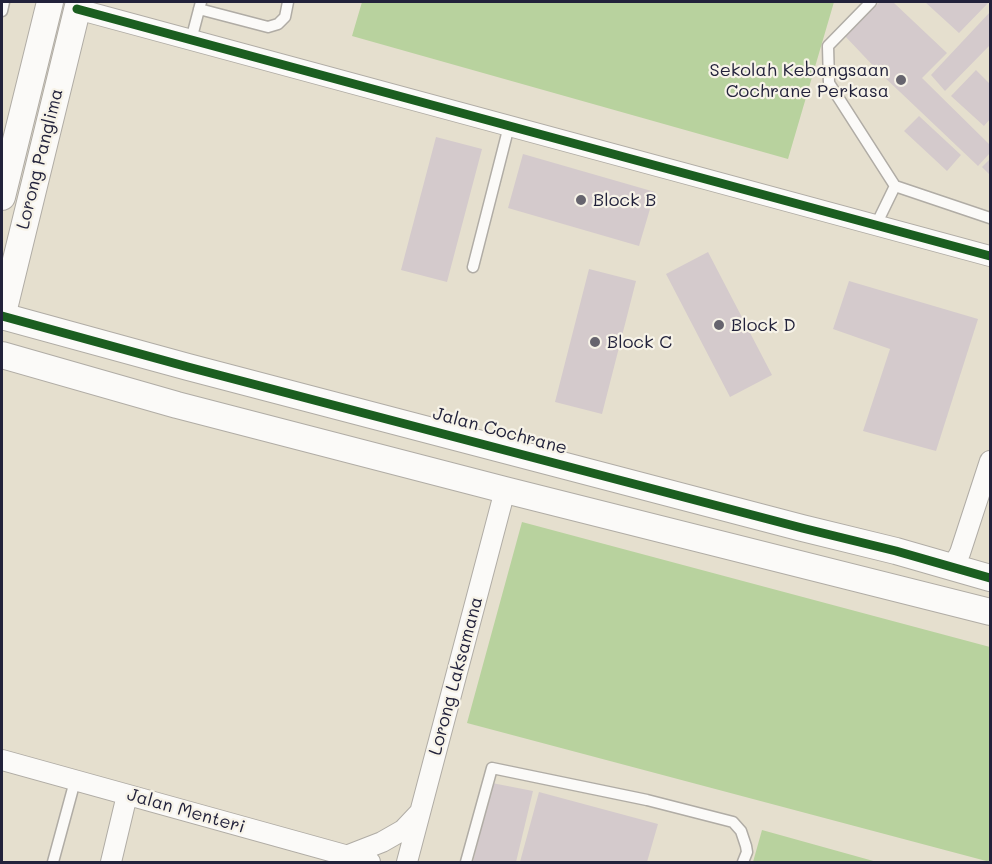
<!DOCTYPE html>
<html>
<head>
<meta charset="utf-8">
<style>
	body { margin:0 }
	#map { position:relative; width:992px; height:864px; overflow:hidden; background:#e5dfce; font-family:Mali,sans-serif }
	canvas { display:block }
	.frame { position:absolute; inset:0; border:3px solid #22223b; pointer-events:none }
</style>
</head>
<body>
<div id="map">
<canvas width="992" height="864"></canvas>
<div class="frame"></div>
</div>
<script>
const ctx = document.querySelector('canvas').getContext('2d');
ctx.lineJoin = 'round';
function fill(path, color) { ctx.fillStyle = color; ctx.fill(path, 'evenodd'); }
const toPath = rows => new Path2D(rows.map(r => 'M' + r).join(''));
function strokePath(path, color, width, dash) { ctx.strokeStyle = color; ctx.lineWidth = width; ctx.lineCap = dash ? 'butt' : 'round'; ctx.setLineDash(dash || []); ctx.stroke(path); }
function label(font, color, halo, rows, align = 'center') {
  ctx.font = font + ' Mali,sans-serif'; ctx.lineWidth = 4.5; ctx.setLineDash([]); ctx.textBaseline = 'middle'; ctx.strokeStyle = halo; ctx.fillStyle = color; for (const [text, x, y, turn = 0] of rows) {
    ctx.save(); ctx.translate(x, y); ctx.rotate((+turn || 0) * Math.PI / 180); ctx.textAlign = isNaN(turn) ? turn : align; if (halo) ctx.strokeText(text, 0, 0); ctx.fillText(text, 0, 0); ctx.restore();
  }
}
fill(toPath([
	[362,2,834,2,788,159,352,36],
	[522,522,990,647,990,862,467,723],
	[762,830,877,862,753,862]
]), '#b8d29e');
fill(toPath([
	[880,2,893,2,947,53,922,78,990,145,990,153,978,166,880,73,844,35],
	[925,2,989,2,959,33],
	[990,12,990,45,945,91,931,75],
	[976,70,990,84,990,119,984,126,951,96],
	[919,116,961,155,947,171,904,131],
	[436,137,482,149,447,282,401,270],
	[523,154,655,192,639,246,508,208],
	[990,159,990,175,982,167],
	[708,252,772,375,730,397,666,274],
	[589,269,636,281,602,414,555,402],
	[849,281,978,319,936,451,863,431,890,349,833,329],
	[492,783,533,791,516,862,473,862],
	[539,792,658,824,647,862,520,862]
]), '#d4cacc');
const service = toPath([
	[871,2,828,46,829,83,895,186,876,225],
	[199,9,268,27,278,24,285,17,288,2],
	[2,11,4,2],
	[191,40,201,2],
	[895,186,990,218],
	[473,267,509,126],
	[53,862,75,781],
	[466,862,492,768,647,800,733,822,741,831,746,846,747,852,743,862]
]);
const minor = toPath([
	[77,9,990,256],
	[952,567,960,553,990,461],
	[2,760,370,862],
	[346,856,382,842,403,830,420,812],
	[111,862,127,795],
	[407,862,505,490]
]);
const tertiary = toPath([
	[2,197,50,2],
	[2,316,188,367,802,528,896,551,990,578],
	[2,317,79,2],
	[2,355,177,405,505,490,990,612]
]);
strokePath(service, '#b0aca5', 13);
strokePath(minor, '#b0aca5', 22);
strokePath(tertiary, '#b0aca5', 28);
strokePath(service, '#fbfaf8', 10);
strokePath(minor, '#fbfaf8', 20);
strokePath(tertiary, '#fbfaf8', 26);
strokePath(toPath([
	[77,9,990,256],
	[2,316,188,367,802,528,896,551,990,578]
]), '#1b5e20', 9);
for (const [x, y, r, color] of [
	[901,80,6,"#66646e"],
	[581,200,6,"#66646e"],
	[719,325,6,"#66646e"],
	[595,342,6,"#66646e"]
]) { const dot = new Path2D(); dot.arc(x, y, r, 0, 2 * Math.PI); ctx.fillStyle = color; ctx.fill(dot); strokePath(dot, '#f7f3e8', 2); }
label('18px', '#22223b', '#f7f3e8', [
	["Sekolah Kebangsaan",889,70,"right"],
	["Cochrane Perkasa",889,91,"right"],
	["Block B",593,200],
	["Block D",731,325],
	["Block C",607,342]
], 'left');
label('18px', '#22223b', '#f7f3e8', [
	["Lorong Panglima",40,159,-76],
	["Jalan Cochrane",500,431,15],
	["Lorong Laksamana",456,676,-75],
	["Jalan Menteri",186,811,16]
]);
</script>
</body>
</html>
